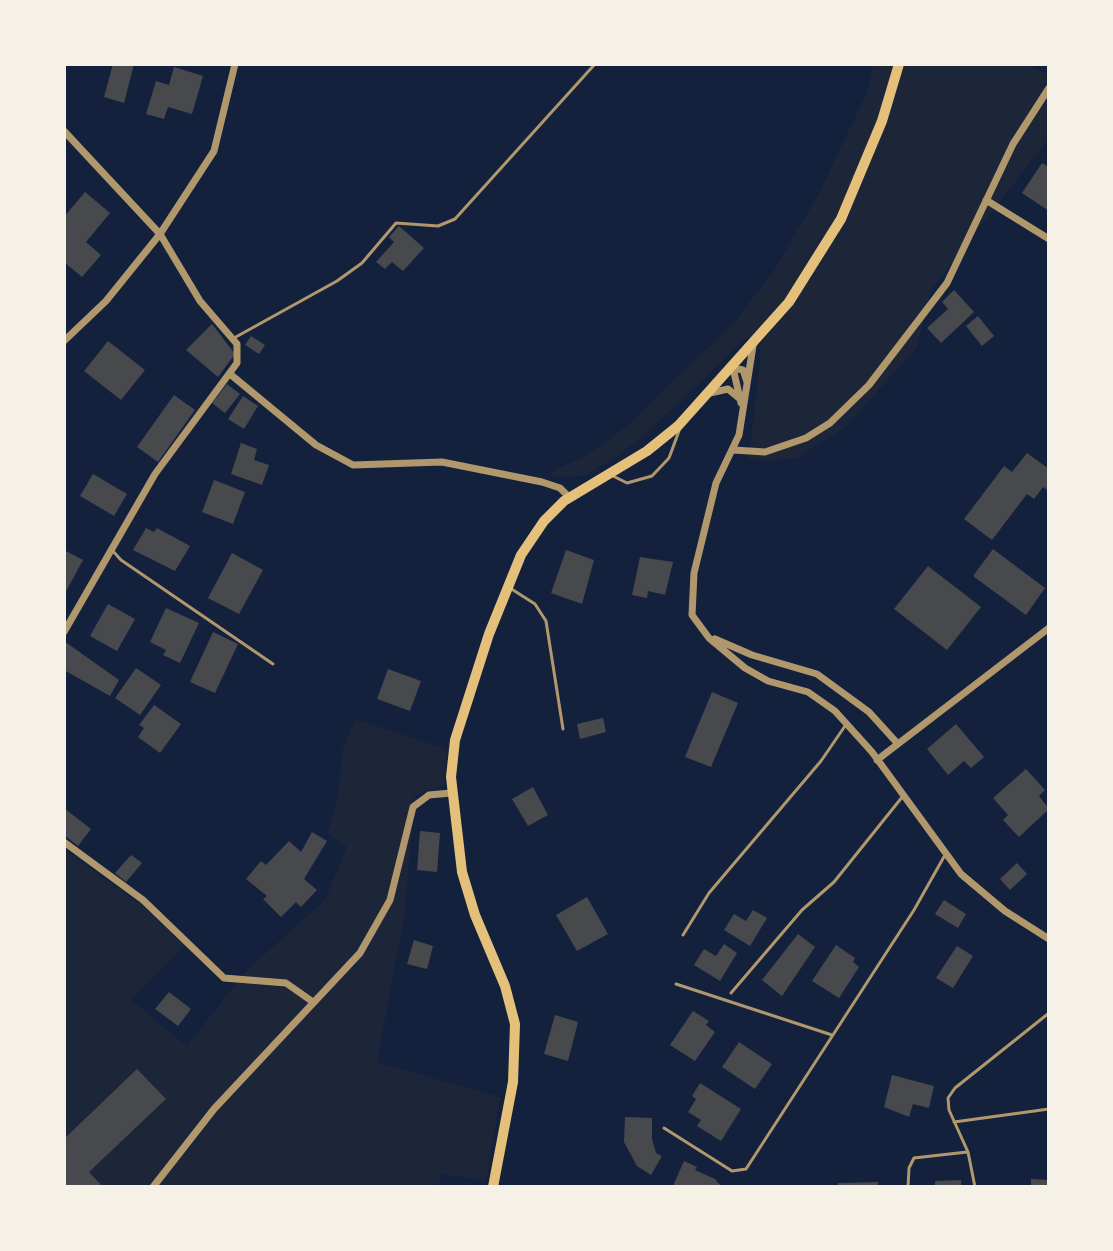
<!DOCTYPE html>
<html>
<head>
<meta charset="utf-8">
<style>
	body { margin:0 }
	#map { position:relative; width:1113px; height:1251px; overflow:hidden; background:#14213d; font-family:Bitter,serif }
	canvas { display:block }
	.frame { position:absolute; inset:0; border:66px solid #f6f1e7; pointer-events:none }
</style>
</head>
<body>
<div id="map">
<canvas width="1113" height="1251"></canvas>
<div class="frame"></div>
</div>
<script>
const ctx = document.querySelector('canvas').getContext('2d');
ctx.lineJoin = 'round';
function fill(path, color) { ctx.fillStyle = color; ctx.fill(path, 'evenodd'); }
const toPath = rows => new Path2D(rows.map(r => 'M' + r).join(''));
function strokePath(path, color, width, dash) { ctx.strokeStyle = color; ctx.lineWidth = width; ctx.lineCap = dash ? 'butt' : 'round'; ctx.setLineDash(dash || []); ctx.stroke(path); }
fill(toPath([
	[874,64,1024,64,1049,74,1049,138,931,290,917,347,846,427,796,458,764,461,749,459,761,351,747,337,641,438,614,458,584,476,551,477,554,470,584,457,622,430,734,323,774,270,818,195,867,92],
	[355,719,447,749,444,785,415,796,404,918,377,1062,500,1097,486,1181,442,1174,437,1187,64,1187,64,849,147,910,185,946,131,1000,187,1046,245,972,325,900,347,847,327,833,336,807,343,748]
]), '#1d2539');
fill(toPath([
	[113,64,134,64,124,103,104,97],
	[174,67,203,76,192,114,168,107,164,119,146,114,156,81,169,85],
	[1042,163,1049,167,1049,211,1022,193],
	[85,192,110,213,86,242,101,255,82,277,64,262,64,217],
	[399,226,424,248,403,271,392,262,385,269,376,262,394,242,389,237],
	[954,290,974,312,941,343,927,328,948,309,942,302],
	[978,316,994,336,982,346,966,326],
	[212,324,235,354,218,377,186,350],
	[251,336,265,345,259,354,245,345],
	[108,341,145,370,121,400,84,371],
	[227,384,240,394,225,413,212,403],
	[174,395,195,410,158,462,137,447],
	[243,396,258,406,244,429,228,419],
	[241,443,257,449,254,460,269,465,262,485,231,474],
	[1027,453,1049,469,1049,491,1043,487,1034,499,1027,494,992,540,964,519,1004,466,1012,472],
	[93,474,127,494,114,516,80,496],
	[214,480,245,492,233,524,202,512],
	[146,528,154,532,157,528,190,546,175,571,133,550],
	[993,549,1045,588,1026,615,973,576],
	[64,550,83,560,64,595],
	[566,550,594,560,582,604,551,593],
	[232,553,263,570,239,614,208,598],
	[640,557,673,562,665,595,648,591,647,598,632,595],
	[928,566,981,607,947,650,894,609],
	[108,604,135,619,117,651,90,636],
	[166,608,199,623,180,663,163,655,166,650,150,642],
	[213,632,238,644,215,693,190,682],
	[64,641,119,680,110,696,64,670],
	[136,668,161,685,140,715,115,698],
	[388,669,421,681,410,711,377,699],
	[712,692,738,703,711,767,685,757],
	[154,705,181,724,160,753,138,737,144,728,139,725],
	[603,718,606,732,580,739,577,724],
	[956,724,984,757,971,768,964,761,948,775,927,749],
	[1026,769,1045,790,1039,796,1049,809,1019,837,1003,820,1008,815,993,798],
	[533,787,548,815,528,826,512,799],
	[64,808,91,829,78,846,64,835],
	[420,831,440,833,437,872,417,870],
	[312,832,327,841,304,879,317,890,301,907,296,902,281,917,263,899,267,896,246,879,261,861,266,865,289,841,301,852],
	[131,855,142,863,126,882,115,873],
	[1017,863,1027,874,1010,890,1000,879],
	[587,897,608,934,577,951,556,915],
	[944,900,966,914,958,928,935,914],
	[753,910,767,918,750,946,724,930,734,914,746,921],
	[798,934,815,947,782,996,762,980],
	[414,940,433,946,427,969,407,964],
	[724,944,737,953,720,981,694,965,704,949,716,956],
	[836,945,855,958,853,962,859,967,839,998,812,981],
	[957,946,973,956,953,988,936,978],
	[169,992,191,1009,178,1026,155,1009],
	[693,1011,709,1021,706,1025,715,1032,695,1061,670,1045],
	[555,1015,578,1022,568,1061,544,1054],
	[739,1042,772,1064,755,1089,722,1067],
	[137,1069,166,1099,89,1172,103,1187,64,1187,64,1139],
	[892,1075,934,1086,929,1108,913,1104,909,1117,884,1107],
	[700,1083,741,1109,721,1141,697,1126,701,1120,688,1112,696,1099,692,1096],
	[625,1117,652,1118,652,1139,656,1153,662,1156,651,1175,637,1166,624,1142],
	[684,1161,697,1167,695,1170,715,1179,722,1187,673,1186],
	[1031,1179,1049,1180,1049,1187,1031,1187],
	[961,1180,961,1187,935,1187,935,1181],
	[878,1182,878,1187,838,1187,838,1183]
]), '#48494c');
strokePath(toPath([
	[234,338,337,281,362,263,396,223,438,226,455,219,595,64],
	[613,476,627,483,652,476,669,458,679,431],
	[112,550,121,560,273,664],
	[510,588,535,604,546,621,563,729],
	[683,935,709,893,821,761,845,726],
	[676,984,832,1035],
	[731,993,802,910,834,882,903,796],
	[954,1122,1049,1109],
	[664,1128,732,1171,746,1169,914,910,945,855],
	[908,1187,909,1168,914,1158,967,1152],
	[975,1187,968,1152,949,1110,948,1098,955,1088,1049,1013]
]), '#b1986c', 3);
strokePath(toPath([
	[64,131,160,234,106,301,64,341],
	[986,200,1049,239],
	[753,346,739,435,716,483,694,573,692,615,709,638,745,668,768,681,808,692,835,711,872,752,961,874,1005,911,1049,939],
	[230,374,316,445,353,465,442,462,542,482,560,488,570,498],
	[710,393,728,389,739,398],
	[741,403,733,368,743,370,747,382],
	[734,450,765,452,806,438,830,423,869,385,947,283,1013,144,1049,88],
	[64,632,155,474,237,363,237,344,200,301,160,234,214,151,235,64],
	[715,639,752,655,817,674,869,712,898,744],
	[877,760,1049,628],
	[64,842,143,900,224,978,286,983,313,1002],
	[153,1187,214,1109,360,953,390,900,413,807,429,795,451,793]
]), '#b1986c', 7);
strokePath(toPath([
	[493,1187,513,1082,515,1024,505,986,475,915,462,872,451,777,455,740,489,634,521,555,544,521,564,501,647,451,678,426,789,302,841,219,882,121,899,64]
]), '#e5c07b', 10);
</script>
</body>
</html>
